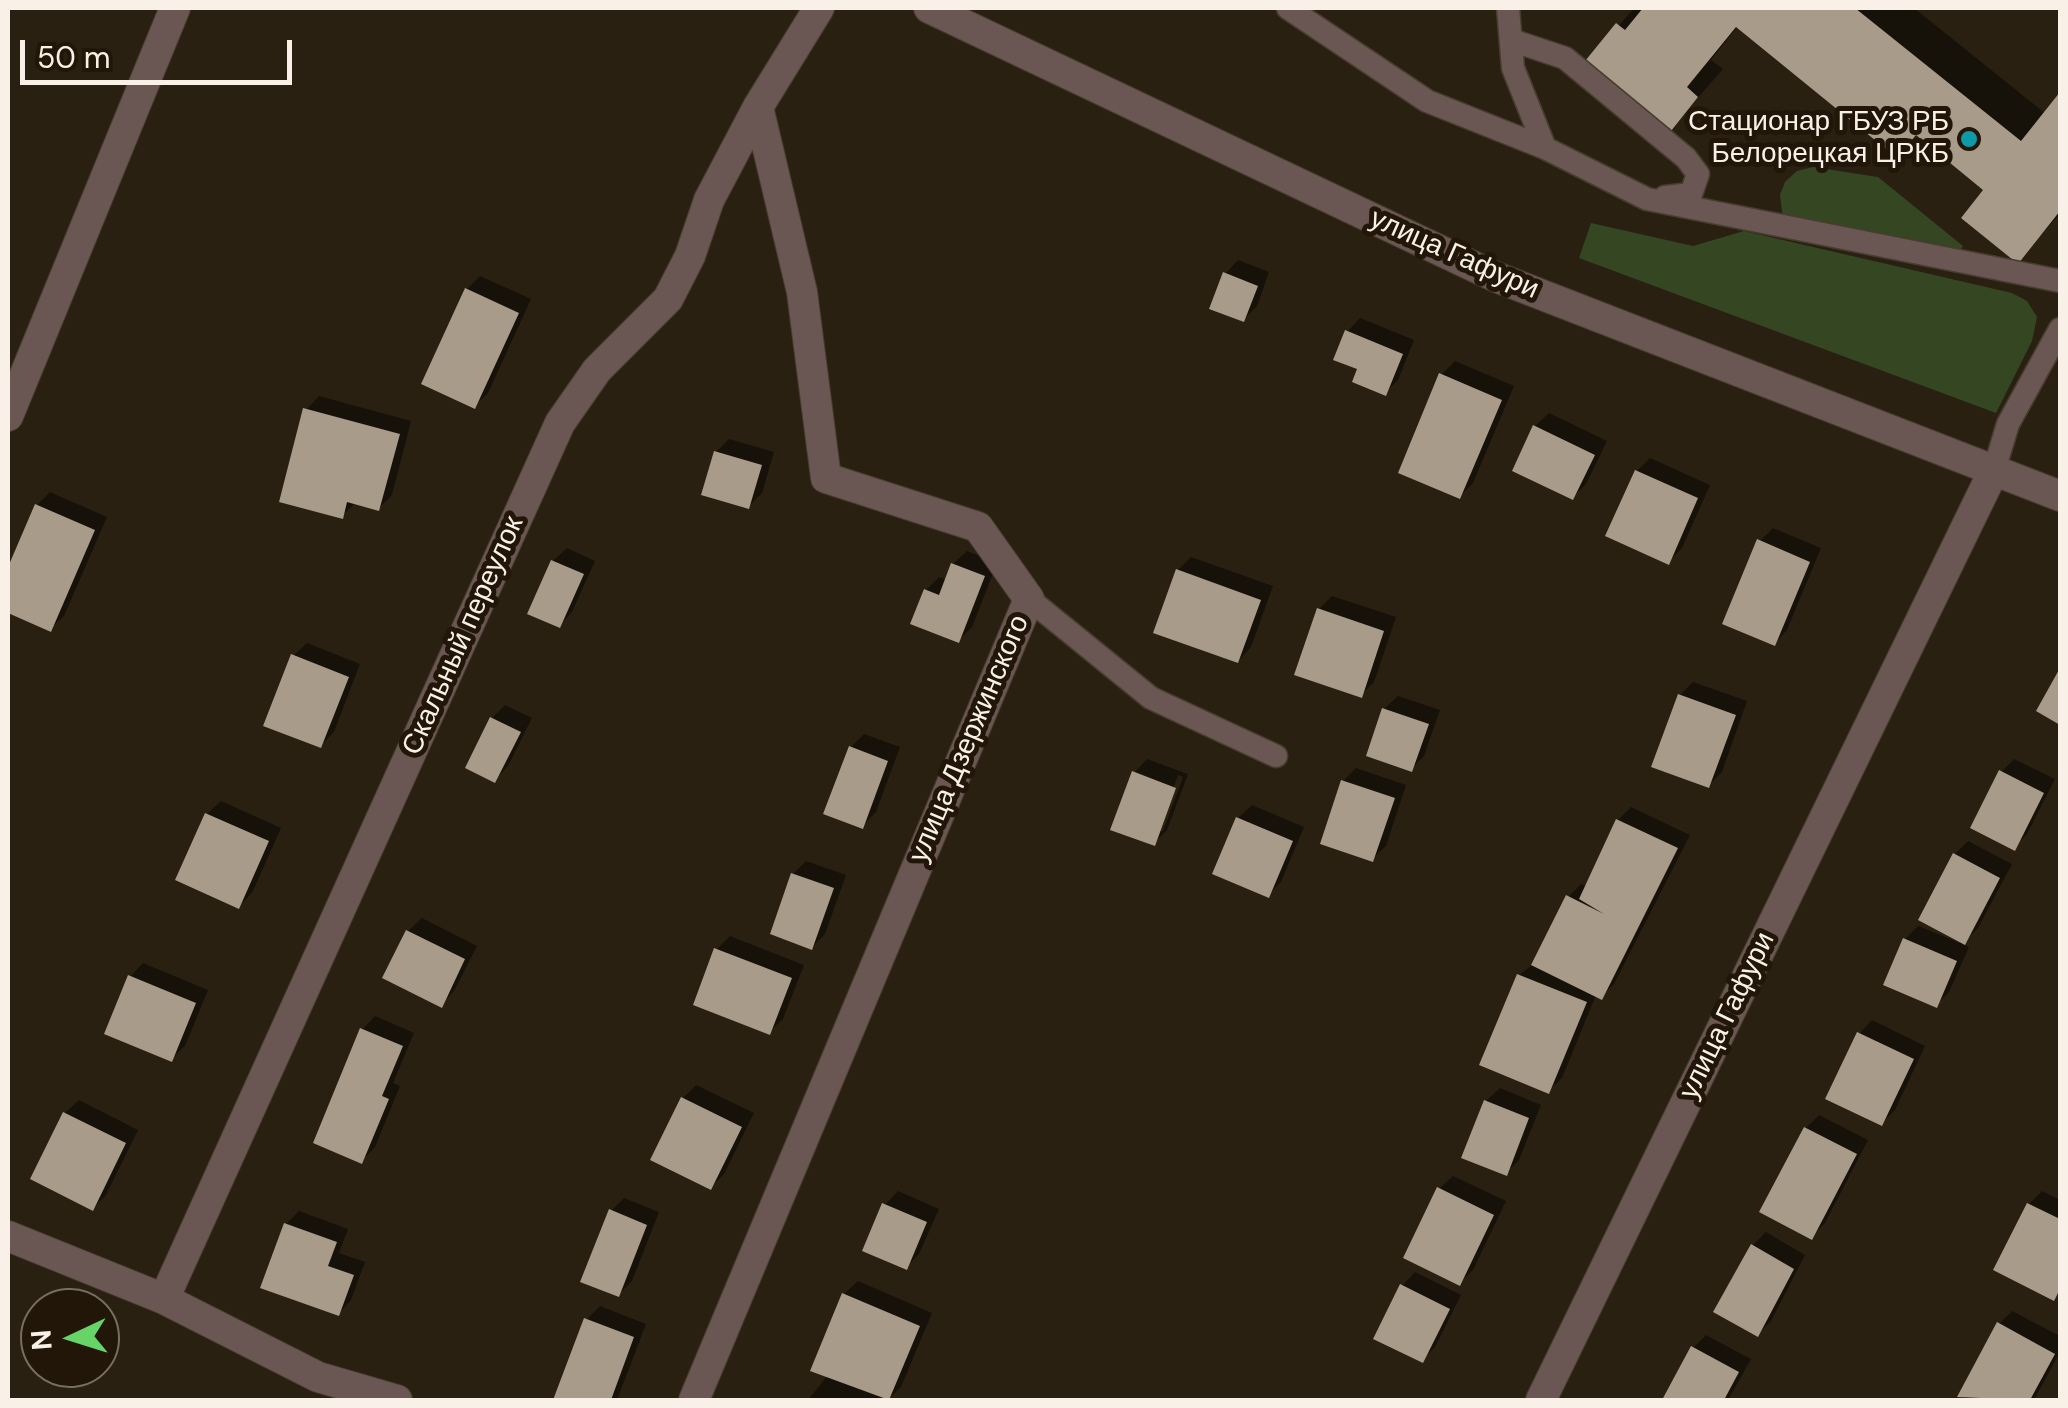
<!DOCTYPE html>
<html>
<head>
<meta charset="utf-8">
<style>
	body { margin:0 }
	#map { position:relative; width:2068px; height:1408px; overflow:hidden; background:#2a2011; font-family:"DM Sans",sans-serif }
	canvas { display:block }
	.frame { position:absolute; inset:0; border:10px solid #f9f1e8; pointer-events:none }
	.north { position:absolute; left:20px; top:1288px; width:100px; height:100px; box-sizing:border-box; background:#211608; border:2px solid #776e62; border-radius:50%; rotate:266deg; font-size:28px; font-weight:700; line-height:40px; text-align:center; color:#f9f1e8 }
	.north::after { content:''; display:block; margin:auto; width:35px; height:45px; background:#66d467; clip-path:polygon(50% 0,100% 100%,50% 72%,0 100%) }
	.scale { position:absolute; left:20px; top:40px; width:272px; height:45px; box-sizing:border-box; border:5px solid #f9f1e8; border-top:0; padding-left:12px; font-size:30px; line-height:35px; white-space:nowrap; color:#f9f1e8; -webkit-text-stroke:8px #211608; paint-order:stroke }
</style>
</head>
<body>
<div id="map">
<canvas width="2068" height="1408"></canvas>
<div class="frame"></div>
<div class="north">N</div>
<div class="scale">50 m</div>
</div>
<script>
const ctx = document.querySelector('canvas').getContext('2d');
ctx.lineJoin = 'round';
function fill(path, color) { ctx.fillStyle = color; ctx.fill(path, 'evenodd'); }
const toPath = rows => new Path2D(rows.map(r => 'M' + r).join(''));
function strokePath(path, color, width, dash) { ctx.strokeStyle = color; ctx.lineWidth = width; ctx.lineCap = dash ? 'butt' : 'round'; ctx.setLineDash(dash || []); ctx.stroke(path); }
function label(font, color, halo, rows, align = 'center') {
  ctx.font = font + ' "DM Sans",sans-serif'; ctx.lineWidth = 10; ctx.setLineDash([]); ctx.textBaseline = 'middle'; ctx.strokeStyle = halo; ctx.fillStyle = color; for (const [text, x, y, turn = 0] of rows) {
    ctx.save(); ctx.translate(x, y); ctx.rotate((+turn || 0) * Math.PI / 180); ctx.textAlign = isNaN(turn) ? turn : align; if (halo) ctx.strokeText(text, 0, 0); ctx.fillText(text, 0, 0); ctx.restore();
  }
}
fill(toPath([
	[1813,167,1878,177,1963,246,1956,257,1783,218,1780,195,1785,182,1797,171],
	[1591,223,1693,246,1744,231,2012,293,2027,301,2037,317,2032,341,1996,413,1579,258]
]), '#354623');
fill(toPath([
	[1634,8,1914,8,2046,114,2060,96,2060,214,2017,261,1987,189,1918,133,1897,155,1738,26,1711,60,1723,69,1667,133,1584,66],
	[1238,260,1269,272,1257,306,1244,319,1225,274],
	[480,276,531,299,488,393,474,406,467,289],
	[1360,318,1414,340,1398,380,1385,393,1361,368,1347,332],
	[1455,361,1514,386,1473,483,1460,496,1442,374],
	[319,396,411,421,392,495,379,508,356,502,342,516,306,410],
	[1549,413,1607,441,1586,484,1573,497,1535,426],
	[729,439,774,452,762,493,748,507,716,452],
	[1650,458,1710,485,1682,548,1668,562,1637,471],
	[50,492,107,517,64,616,50,629,8,611,8,573,37,505],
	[1773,528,1821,548,1787,630,1774,644,1760,541],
	[567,548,595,561,572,612,559,626,553,561],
	[967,551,997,563,972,627,959,640,926,590,939,577,947,580,953,564],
	[1191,557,1273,586,1251,647,1238,661,1178,570],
	[1332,596,1396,617,1374,682,1361,695,1319,609],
	[307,643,360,664,334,732,320,746,293,656],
	[1693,682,1747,701,1722,772,1709,785,1680,695],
	[1398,696,1440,710,1424,756,1411,769,1384,709],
	[505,705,532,718,508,766,495,780,492,718],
	[864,734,900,747,876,812,862,826,851,747],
	[1147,759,1188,774,1167,830,1154,843,1134,773],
	[1178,775,1183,777,1163,831,1158,831],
	[2014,759,2055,779,2027,834,2014,847,2001,772],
	[1356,768,1406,785,1386,846,1372,859,1343,781],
	[221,801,281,828,252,893,239,906,207,814],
	[1252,805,1304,827,1281,882,1268,895,1238,818],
	[1631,807,1690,835,1614,984,1601,997,1596,995,1562,1078,1548,1091,1519,975,1535,963,1568,897,1581,884,1587,887,1618,820],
	[1968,841,2012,864,1978,928,1962,944,1969,947,1949,992,1936,1005,1905,939,1918,926,1960,943,1955,854],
	[806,861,846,875,825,934,812,947,793,874],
	[422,918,477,946,454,991,441,1005,408,931],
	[730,936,804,965,783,1019,769,1032,717,949],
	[143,963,208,990,185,1046,171,1059,130,977],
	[375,1016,414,1033,393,1083,400,1086,375,1147,362,1161,362,1030],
	[1872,1020,1925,1046,1895,1110,1882,1123,1859,1034],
	[696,1085,754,1113,724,1174,711,1187,683,1098],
	[1500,1088,1541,1105,1519,1160,1506,1173,1486,1101],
	[79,1100,138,1130,106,1195,93,1208,65,1113],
	[1819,1115,1868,1140,1825,1223,1811,1237,1763,1211,1806,1128],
	[1453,1176,1506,1201,1473,1270,1459,1283,1439,1189],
	[898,1191,939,1209,919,1254,906,1267,885,1205],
	[2042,1191,2060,1200,2060,1291,2054,1298,2029,1204],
	[624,1198,659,1212,632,1281,619,1294,611,1211],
	[299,1211,348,1229,339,1253,365,1262,351,1300,338,1314,286,1224],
	[1766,1232,1805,1255,1771,1321,1758,1334,1753,1245],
	[1415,1272,1461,1295,1435,1347,1422,1360,1402,1286],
	[858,1281,932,1313,901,1387,887,1400,808,1400,828,1375,844,1294],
	[600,1306,646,1324,617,1400,556,1400,586,1320],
	[2012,1311,2060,1336,2060,1352,2034,1400,1969,1400,1960,1396,1999,1324],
	[1706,1335,1751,1359,1728,1400,1665,1400,1693,1348]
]), '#0007');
fill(toPath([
	[1643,8,1855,8,2021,141,2060,92,2060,211,2018,264,1961,218,1983,190,1916,135,1897,158,1736,27,1687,87,1698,97,1667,136,1581,66,1616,23,1625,30],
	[1223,272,1258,286,1244,322,1209,309],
	[465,288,519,313,475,409,421,384],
	[1345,330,1403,354,1386,396,1352,382,1357,369,1333,360],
	[1439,373,1502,400,1460,499,1398,473],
	[303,408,400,434,379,511,347,502,343,519,279,502],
	[1533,425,1595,455,1573,500,1512,471],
	[714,451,762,465,749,509,701,495],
	[1635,470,1698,498,1669,565,1605,536],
	[35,504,95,530,51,632,8,613,8,567],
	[1757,539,1810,562,1775,646,1722,624],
	[551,560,584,574,560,628,527,614],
	[951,563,985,576,959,643,910,624,924,589,939,595],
	[1176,569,1261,600,1238,663,1153,633],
	[1317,608,1384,631,1362,698,1294,675],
	[291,654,349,677,321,748,263,726],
	[2060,668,2060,725,2036,711],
	[1678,694,1736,715,1709,788,1651,767],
	[1382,708,1429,724,1412,772,1366,756],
	[490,717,521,732,495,783,465,768],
	[849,746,888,761,863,829,823,814],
	[1999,770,2044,793,2015,851,1970,828],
	[1132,771,1176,788,1155,846,1110,830],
	[1341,780,1395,798,1373,862,1320,844],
	[205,813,269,841,239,909,175,880],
	[1236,817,1293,841,1269,898,1212,874],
	[1616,819,1678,848,1602,1000,1531,965,1566,895,1604,914,1579,899],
	[1953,853,2000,878,1965,945,1918,920],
	[791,873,834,888,812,950,770,934],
	[406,930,465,959,442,1008,382,978],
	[1903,938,1957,961,1937,1008,1883,985],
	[714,948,792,978,770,1035,693,1005],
	[1517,974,1587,1002,1549,1094,1479,1065],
	[128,975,196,1003,172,1062,104,1034],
	[360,1028,403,1046,382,1096,389,1099,362,1164,313,1143],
	[1857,1032,1914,1059,1882,1126,1825,1099],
	[681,1097,742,1127,711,1190,650,1160],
	[1484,1100,1529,1118,1507,1176,1461,1158],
	[63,1112,126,1143,93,1211,30,1179],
	[1804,1127,1857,1154,1812,1240,1759,1212],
	[1437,1187,1494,1215,1460,1286,1403,1258],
	[882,1203,927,1222,907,1270,862,1251],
	[2027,1203,2060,1219,2060,1289,2054,1301,1993,1270],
	[609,1209,647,1225,619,1297,580,1282],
	[284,1223,337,1242,328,1266,354,1275,339,1316,260,1288],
	[1751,1244,1794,1269,1758,1337,1713,1312],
	[1400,1284,1450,1309,1423,1363,1373,1339],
	[842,1293,920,1326,889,1400,810,1371],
	[584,1318,634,1337,611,1400,553,1400],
	[1997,1322,2055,1354,2030,1400,1957,1397],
	[1691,1346,1739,1372,1724,1400,1662,1400]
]), '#a99b89');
const lane = toPath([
	[1288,8,1427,101,1545,148],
	[1508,8,1513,68,1545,148,1647,199,2060,281],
	[1511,40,1565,58,1686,158,1698,174,1691,194,1665,197],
	[1994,470,2008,424,2060,329],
	[1029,599,1151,698,1276,756]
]);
const street = toPath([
	[929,8,1496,277,2060,496],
	[8,416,175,8],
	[8,1236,164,1299,318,1377,397,1400],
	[164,1299,560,423,597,370,668,299,690,256,709,200,758,107,819,8],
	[694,1400,1029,599,978,527,826,478,802,292,758,107],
	[1541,1400,1994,470]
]);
strokePath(lane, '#473d2f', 25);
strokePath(street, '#473d2f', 32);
strokePath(lane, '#6a5652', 22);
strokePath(street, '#6a5652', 30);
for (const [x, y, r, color] of [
	[1969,139,10,"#0f9aa8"]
]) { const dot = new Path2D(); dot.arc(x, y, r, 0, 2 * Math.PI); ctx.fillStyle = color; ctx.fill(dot); strokePath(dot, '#211608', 4); }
label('28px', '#f9f1e8', '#211608', [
	["Стационар ГБУЗ РБ",1949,123],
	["Белорецкая ЦРКБ",1949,155]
], 'right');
label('28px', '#f9f1e8', '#211608', [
	["улица Гафури",1454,255,24],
	["Скальный переулок",464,636,-66],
	["улица Дзержинского",970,739,-67],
	["улица Гафури",1728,1016,-64]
]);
</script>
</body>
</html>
